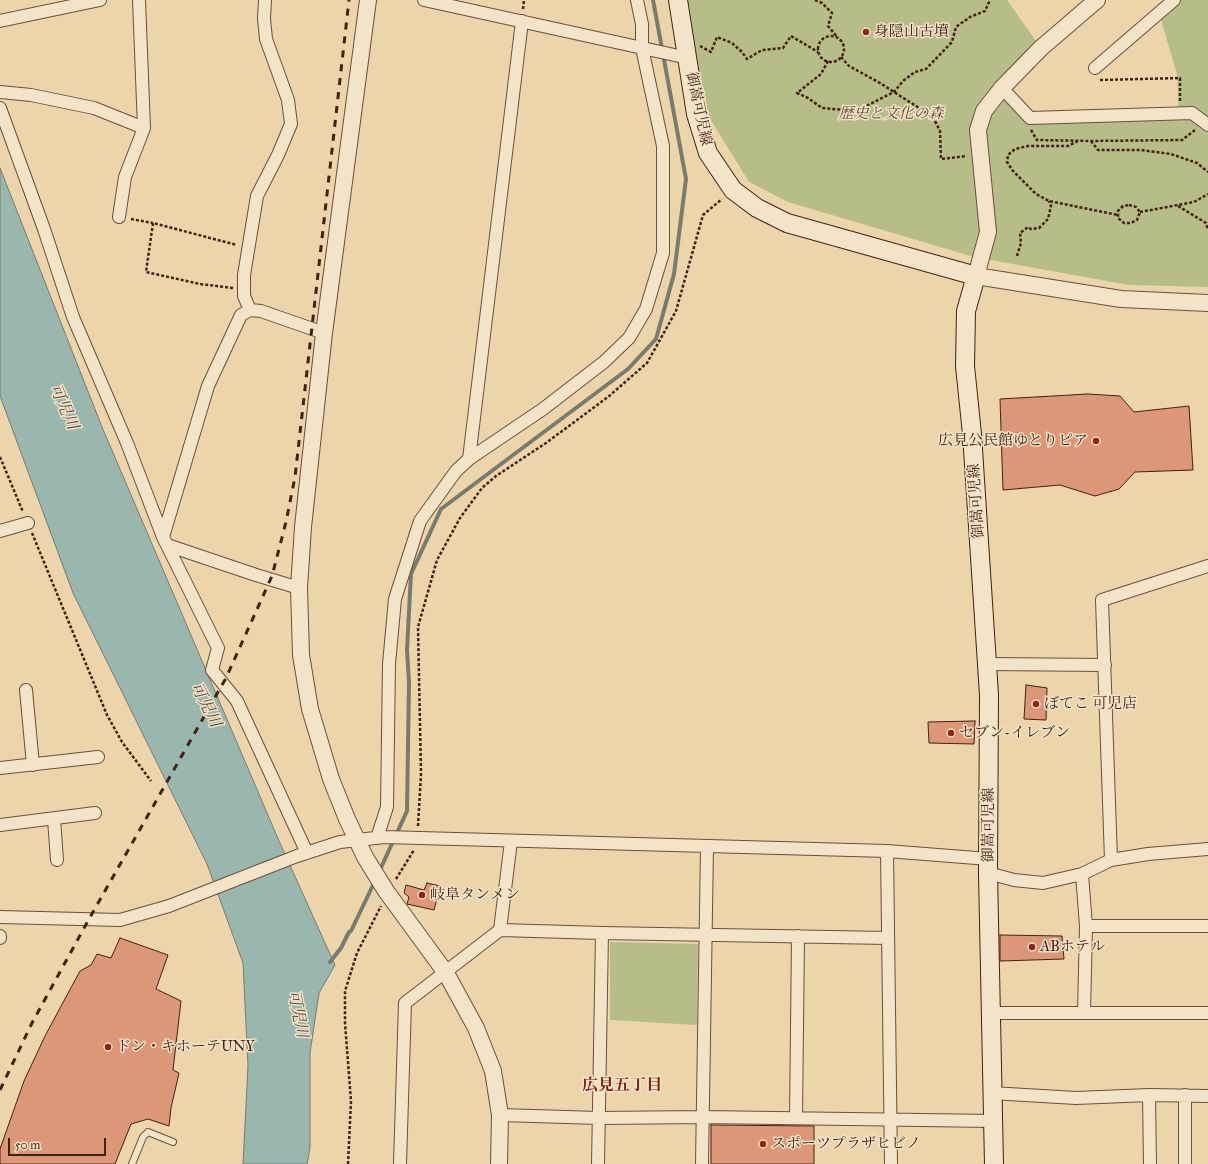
<!DOCTYPE html>
<html>
<head>
<meta charset="utf-8">
<style>
	body { margin:0 }
	#map { position:relative; width:1208px; height:1164px; overflow:hidden; background:#ecd4ab; font-family:"IM FELL Great Primer",serif }
	canvas { display:block }
	.scale { position:absolute; left:8px; top:1138px; width:98px; height:18px; box-sizing:border-box; border:2px solid #432114; border-top:0; padding-left:5px; font-size:12px; line-height:14px; white-space:nowrap; color:#432114; -webkit-text-stroke:3px #f3e3c8; paint-order:stroke }
</style>
</head>
<body>
<div id="map">
<canvas width="1208" height="1164"></canvas>
<div class="scale">50 m</div>
</div>
<script>
const ctx = document.querySelector('canvas').getContext('2d');
ctx.lineJoin = 'round';
function fill(path, color) { ctx.fillStyle = color; ctx.fill(path, 'evenodd'); }
const toPath = rows => new Path2D(rows.map(r => 'M' + r).join(''));
function strokePath(path, color, width, dash) { ctx.strokeStyle = color; ctx.lineWidth = width; ctx.lineCap = dash ? 'butt' : 'round'; ctx.setLineDash(dash || []); ctx.stroke(path); }
function label(font, color, halo, rows, align = 'center') {
  ctx.font = font + ' "IM FELL Great Primer","Noto Serif JP",serif'; ctx.lineWidth = 3; ctx.setLineDash([]); ctx.textBaseline = 'middle'; ctx.strokeStyle = halo; ctx.fillStyle = color; for (const [text, x, y, turn = 0] of rows) {
    ctx.save(); ctx.translate(x, y); ctx.rotate((+turn || 0) * Math.PI / 180); ctx.textAlign = isNaN(turn) ? turn : align; if (halo) ctx.strokeText(text, 0, 0); ctx.fillText(text, 0, 0); ctx.restore();
  }
}
fill(toPath([
	[685,0,1007,0,1041,48,1003,88,1030,118,1179,114,1177,74,1159,13,1174,0,1208,0,1208,287,1129,285,974,257,788,202,749,182,709,117],
	[610,942,698,944,697,1025,610,1020]
]), '#b7bd89');
const water = toPath([
	[0,168,102,427,279,841,335,965,319,993,310,1053,310,1148,307,1164,243,1164,248,1066,243,963,207,864,73,593,0,396,0,168]
]);
fill(water, '#99b7ae');
strokePath(water, '#777b70', 1);
strokePath(toPath([
	[379,872,407,811,409,682,407,650,411,574,441,509,628,369,656,339,674,274,686,179,653,0],
	[330,962,341,948,349,932,351,931,375,881]
]), '#777b70', 4);
const building = toPath([
	[1088,394,1120,396,1134,412,1189,406,1193,470,1135,472,1119,489,1095,496,1060,485,1003,490,1000,399,1088,394],
	[1026,685,1047,688,1046,720,1024,719,1026,685],
	[975,721,974,744,929,743,928,722,975,721],
	[427,883,440,886,434,910,407,904,409,897,404,893,406,885,424,890,427,883],
	[1000,935,1062,936,1064,959,1000,961,1000,935],
	[120,938,168,955,156,989,181,1001,173,1070,179,1073,171,1108,169,1126,148,1119,131,1124,115,1164,0,1164,0,1149,24,1081,45,1036,80,971,91,965,97,954,111,958,120,938],
	[711,1125,814,1126,814,1164,711,1164,711,1125]
]);
fill(building, '#db9778');
strokePath(building, '#432114', 1);
const service = toPath([
	[132,1164,143,1137,148,1132,173,1142]
]);
const minor = toPath([
	[424,0,688,58],
	[0,21,100,0],
	[1095,68,1174,0],
	[1002,88,1030,118,1192,113,1208,125],
	[0,92,31,95,94,108,144,128],
	[0,108,44,229,73,317,127,443,163,537,218,648,212,670,237,701,307,853],
	[119,217,125,177,144,128,139,0],
	[250,310,244,296,244,275,257,196,278,155,291,124,288,100,266,39,264,19,265,0],
	[469,459,522,21],
	[0,531,28,523],
	[163,537,208,386,241,315,250,310,261,311,324,333],
	[167,545,256,575,299,588],
	[987,664,1105,665],
	[26,690,33,765],
	[0,768,98,757],
	[54,819,57,860],
	[0,825,95,813],
	[377,838,387,807,389,664,395,599,420,521,456,471,469,459,543,409,604,362,629,338,646,309,663,253,663,146,642,48,642,24,637,0],
	[887,851,891,1164],
	[1111,860,1102,600,1208,566],
	[988,873,1014,880,1043,883,1082,874,1111,860,1148,854,1208,849],
	[1082,874,1086,926,1084,1013],
	[0,917,120,920,169,906,297,856,340,842,384,837,887,851,989,859],
	[1086,926,1208,926],
	[500,930,511,841],
	[0,936,0,938],
	[991,1013,1208,1013],
	[991,1093,1076,1098,1149,1095,1208,1096],
	[1149,1095,1150,1164],
	[500,1115,599,1118,703,1117,994,1121],
	[796,1118,798,936],
	[400,1164,405,1003,500,930,602,933,888,938],
	[598,1164,602,933],
	[702,1164,707,847],
	[1185,1164,1185,1095]
]);
const tertiary = toPath([
	[368,0,324,333,303,527,299,588,301,655,310,709,331,779,347,819,365,857,386,891,446,973,476,1028,493,1071,500,1115,499,1164],
	[1097,0,1041,48,1002,88,984,111,978,130,988,232,976,276,1121,299,1208,303]
]);
const secondary = toPath([
	[678,0,696,114,708,153,733,190,757,208,787,223,976,276,966,311,965,366,972,434,989,695,988,873,994,1164]
]);
strokePath(service, '#6d4e3a', 8);
strokePath(minor, '#6d4e3a', 14);
strokePath(tertiary, '#6d4e3a', 18);
strokePath(secondary, '#432114', 20);
strokePath(toPath([
	[815,0,822,3,832,13,828,26,838,38],
	[523,9,524,0],
	'818 49a13 13 0 1 1 26 0a13 13 0 1 1-26 0Z',
	[700,46,711,52,717,37,732,43,742,52,747,59,762,50,783,48,791,36,818,52],
	[841,57,849,66,880,83,933,117,940,131,941,159,967,156],
	[828,61,821,74,797,93,808,98,822,108,845,110,864,107,894,92,903,81,915,72,926,69,952,42,956,27,970,17,985,11,990,0],
	[1100,80,1180,78,1180,101],
	[1031,130,1037,140,1091,141,1182,140,1195,130],
	[1078,141,1068,146,1028,146,1015,149,1008,155,1007,162,1013,171,1036,194,1049,201,1118,215],
	[1091,141,1098,150,1141,150,1171,154,1197,163,1208,172],
	[1129,205,1136,207,1140,212,1137,220,1131,223,1124,223,1118,218,1118,211,1123,206,1129,205],
	[1178,206,1206,223,1208,230],
	[1140,212,1194,202,1208,194],
	[131,219,153,223],
	[1017,256,1021,243,1020,233,1028,227,1031,229,1039,228,1048,219,1051,206,1049,201],
	[233,288,200,284,146,272,153,223,237,245],
	[0,457,23,512],
	[32,533,107,715,122,742,151,781],
	[418,826,421,774,418,627,437,560,460,518,482,488,496,476,546,443,608,397,647,363,676,311,703,215,722,199],
	[396,879,414,850],
	[348,1164,351,1101,345,1023,345,991,357,953,381,906]
]), '#432114', 2.5, [3, 2]);
strokePath(service, '#f3e3c8', 6);
strokePath(minor, '#f3e3c8', 12);
strokePath(tertiary, '#f3e3c8', 16);
strokePath(secondary, '#f3e3c8', 18);
strokePath(toPath([
	[0,1090,32,1023,89,919,226,678,272,576,286,522,295,477,349,0]
]), '#432114', 3, [7, 7]);
for (const [x, y, r, color] of [
	[866,32,4,"#8f2418"],
	[1096,441,4,"#8f2418"],
	[1036,704,4,"#8f2418"],
	[951,733,4,"#8f2418"],
	[422,895,4,"#8f2418"],
	[1032,947,4,"#8f2418"],
	[108,1047,4,"#8f2418"],
	[763,1144,4,"#8f2418"]
]) { const dot = new Path2D(); dot.arc(x, y, r, 0, 2 * Math.PI); ctx.fillStyle = color; ctx.fill(dot); strokePath(dot, '#f3e3c8', 1.5); }
label('15px', '#432114', '#f3e3c8', [
	["身隠山古墳",874,32],
	["広見公民館ゆとりピア",1088,441,"right"],
	["ぼてこ 可児店",1044,704],
	["セブン-イレブン",959,733],
	["岐阜タンメン",430,895],
	["ABホテル",1040,947],
	["ドン・キホーテUNY",116,1047],
	["スポーツプラザヒビノ",771,1144]
], 'left');
label('15px', '#432114', '#f3e3c8', [
	["御嵩可児線",698,109,78],
	["御嵩可児線",977,501,-94],
	["御嵩可児線",989,825,-90]
]);
label('italic 15px', '#604831', '#f3e3c8', [
	["歴史と文化の森",891,114]
]);
label('italic 16px', '#58463a', '#f3e3c8', [
	["可児川",63,407,66],
	["可児川",205,705,63],
	["可児川",297,1014,79]
]);
label('bold 16px', '#7a1f14', '#f3e3c8', [
	["広見五丁目",622,1086]
]);
</script>
</body>
</html>
